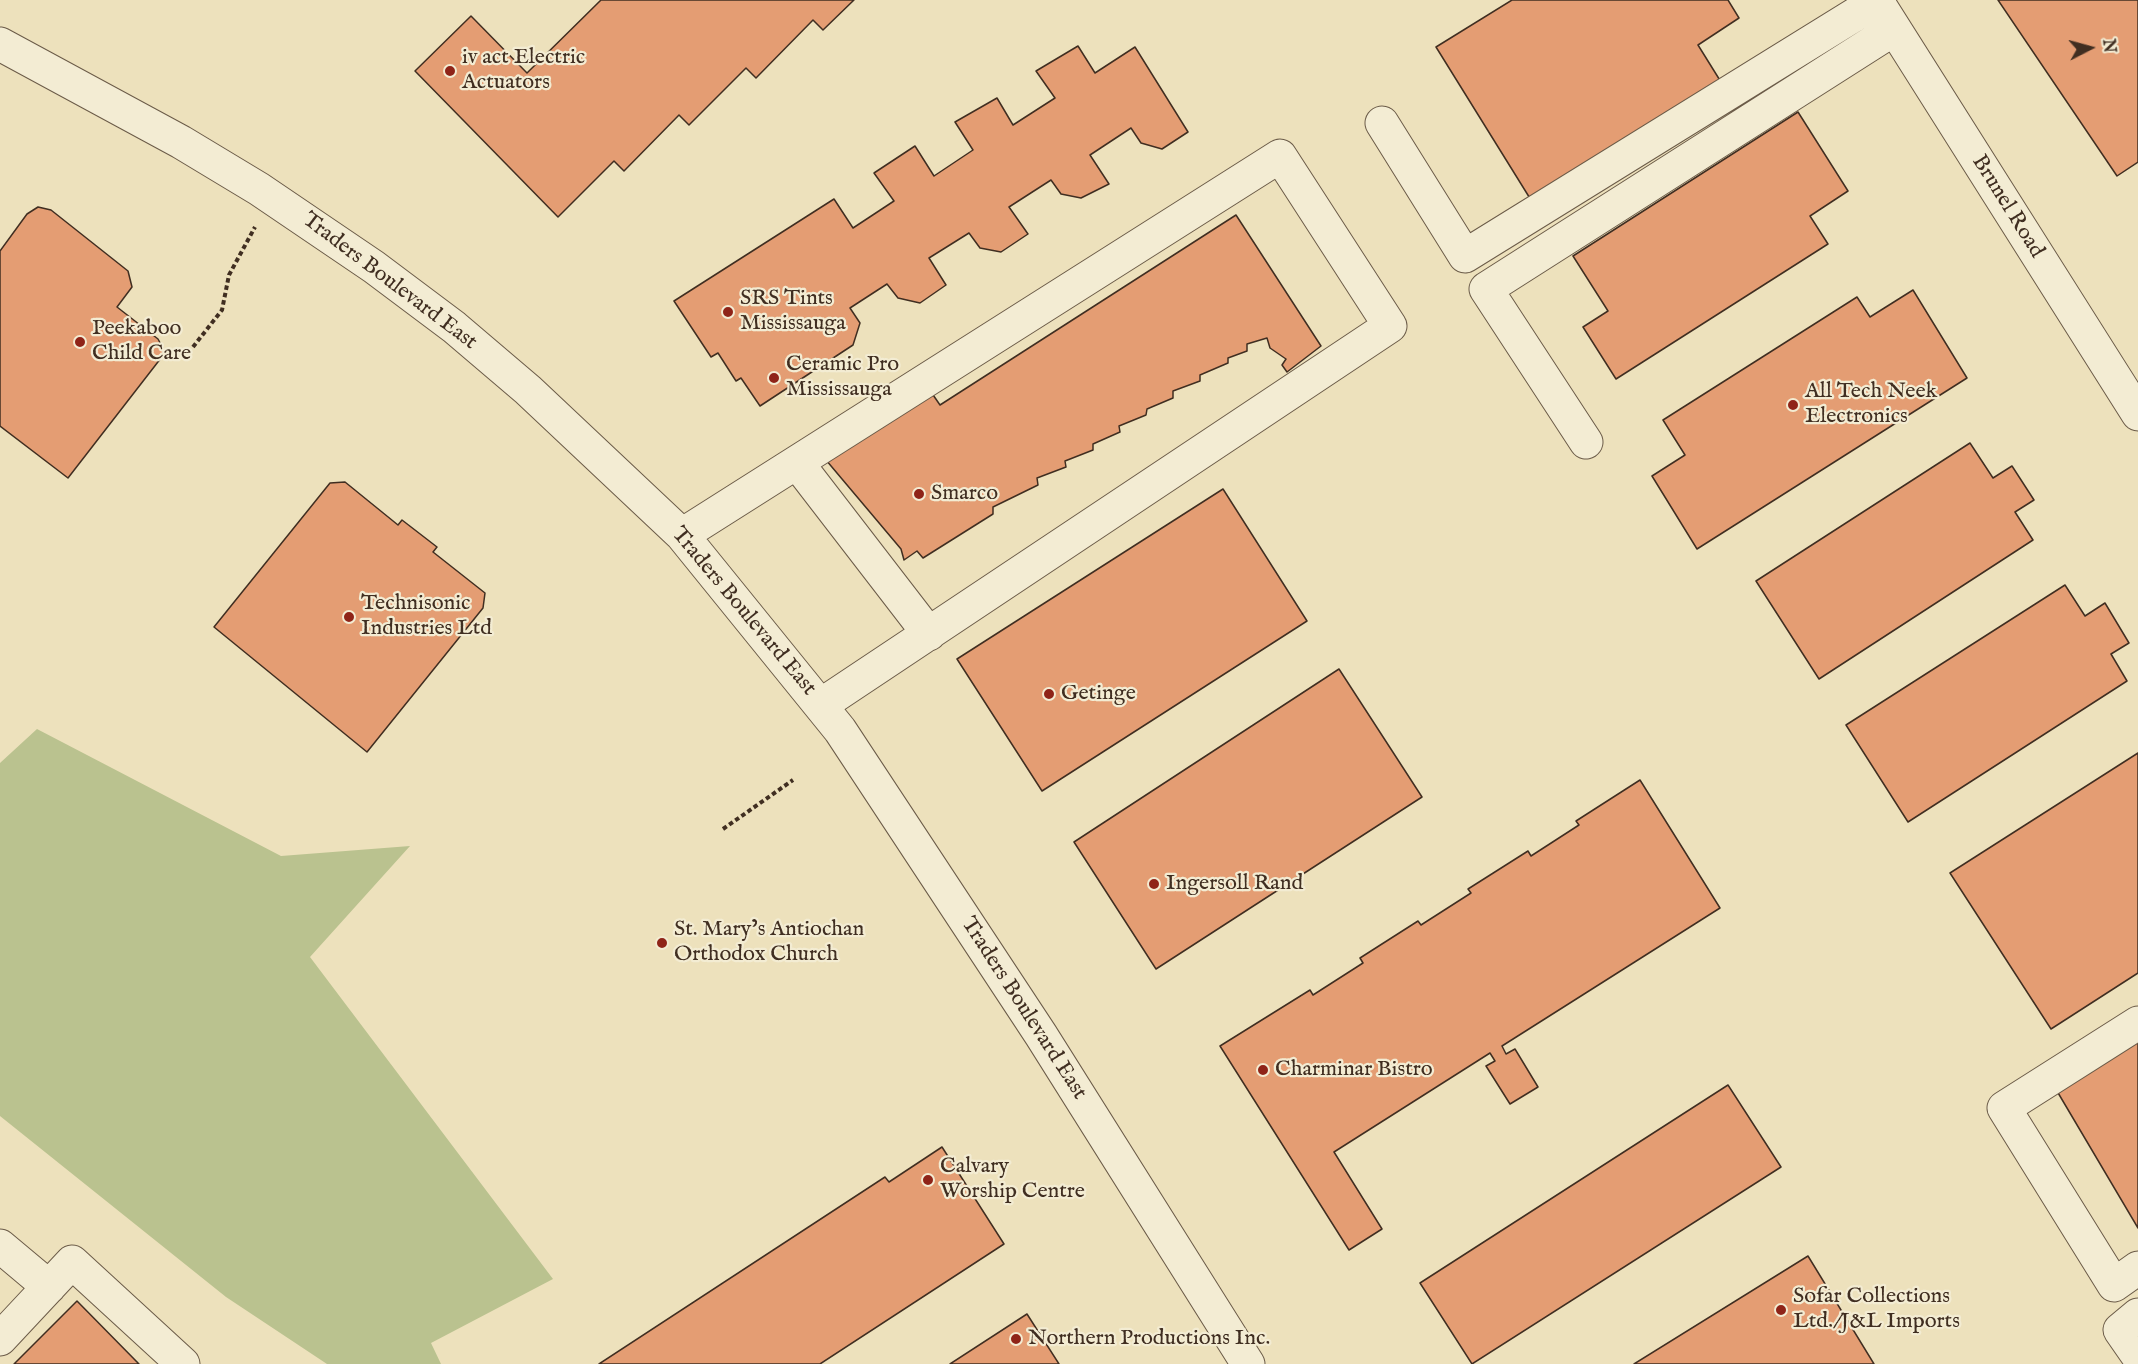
<!DOCTYPE html>
<html>
<head>
<meta charset="utf-8">
<style>
	body { margin:0 }
	#map { position:relative; width:2138px; height:1364px; overflow:hidden; background:#ede1bc; font-family:"IM FELL English",serif }
	canvas { display:block }
	.north { position:absolute; left:2060px; top:18px; width:60px; height:60px; -webkit-text-stroke:4px #f3ecd3; paint-order:stroke; rotate:84deg; font-size:16px; font-weight:700; line-height:24px; text-align:center; color:#402e21 }
	.north::after { content:''; display:block; margin:auto; width:21px; height:27px; background:#402e21; clip-path:polygon(50% 0,100% 100%,50% 72%,0 100%) }
</style>
</head>
<body>
<div id="map">
<canvas width="2138" height="1364"></canvas>
<div class="north">N</div>
</div>
<script>
const ctx = document.querySelector('canvas').getContext('2d');
ctx.lineJoin = 'round';
function fill(path, color) { ctx.fillStyle = color; ctx.fill(path, 'evenodd'); }
const toPath = rows => new Path2D(rows.map(r => 'M' + r).join(''));
function strokePath(path, color, width, dash) { ctx.strokeStyle = color; ctx.lineWidth = width; ctx.lineCap = dash ? 'butt' : 'round'; ctx.setLineDash(dash || []); ctx.stroke(path); }
function label(font, color, halo, rows, align = 'center') {
  ctx.font = font + ' "IM FELL English",serif'; ctx.lineWidth = 4.5; ctx.setLineDash([]); ctx.textBaseline = 'middle'; ctx.strokeStyle = halo; ctx.fillStyle = color; for (const [text, x, y, turn = 0] of rows) {
    ctx.save(); ctx.translate(x, y); ctx.rotate((+turn || 0) * Math.PI / 180); ctx.textAlign = isNaN(turn) ? turn : align; if (halo) ctx.strokeText(text, 0, 0); ctx.fillText(text, 0, 0); ctx.restore();
  }
}
fill(toPath([
	[37,729,281,856,410,846,310,957,553,1279,431,1343,441,1364,327,1364,226,1297,0,1116,0,763]
]), '#bac28f');
const building = toPath([
	[601,0,854,0,823,30,813,20,756,78,746,68,689,125,679,115,624,171,614,161,558,217,415,71,471,16,527,73,601,0],
	[1512,0,1728,0,1739,18,1698,45,1721,82,1531,200,1436,47,1512,0],
	[1998,0,2138,0,2138,162,2117,176,1998,0],
	[1078,46,1095,73,1135,47,1188,132,1162,149,1141,143,1131,128,1090,155,1109,184,1081,198,1061,194,1051,180,1009,207,1028,234,1001,252,980,248,969,233,929,258,946,285,920,303,898,298,887,284,850,308,860,323,853,345,760,406,741,378,736,381,718,353,711,357,674,301,834,199,853,228,894,201,874,173,915,146,934,176,973,150,955,122,997,98,1013,125,1055,98,1036,71,1078,46],
	[1798,112,1848,191,1810,216,1828,244,1616,379,1583,327,1608,311,1573,256,1798,112],
	[38,207,51,210,128,271,132,287,117,307,158,339,164,350,161,358,68,478,0,426,0,251,27,214,38,207],
	[1236,215,1321,346,1287,372,1282,365,1286,359,1270,348,1267,338,1247,344,1247,351,1228,358,1228,363,1200,375,1200,381,1173,391,1173,398,1147,409,1146,415,1119,426,1120,432,1093,444,1093,450,1065,461,1066,467,1037,478,1038,485,993,507,993,514,923,558,917,551,904,560,901,549,826,460,929,389,940,405,1236,215],
	[1913,290,1967,378,1697,549,1652,476,1685,455,1663,420,1857,297,1870,317,1913,290],
	[1970,443,1993,478,2012,466,2034,500,2015,512,2033,540,1819,679,1756,581,1970,443],
	[345,482,398,525,402,520,437,547,433,552,485,593,483,608,367,752,214,627,330,483,345,482],
	[1223,489,1307,621,1042,791,957,659,1223,489],
	[2065,585,2085,616,2105,603,2129,643,2111,654,2127,681,1908,822,1846,725,2065,585],
	[1339,669,1422,797,1156,969,1074,842,1339,669],
	[2138,753,2138,973,2051,1029,1950,873,2138,753],
	[1640,780,1720,908,1502,1046,1506,1054,1515,1049,1538,1087,1510,1104,1486,1066,1495,1061,1490,1053,1334,1152,1382,1229,1349,1250,1220,1046,1310,990,1313,995,1363,963,1360,958,1418,921,1421,925,1471,893,1468,889,1528,851,1531,856,1579,825,1576,821,1640,780],
	[2138,1036,2138,1228,2054,1086,2138,1036],
	[1728,1085,1781,1167,1472,1364,1420,1283,1728,1085],
	[942,1147,1004,1244,820,1364,599,1364,885,1177,889,1182,942,1147],
	[1808,1256,1874,1364,1634,1364,1808,1256],
	[77,1301,139,1364,14,1364,77,1301],
	[1027,1314,1059,1364,950,1364,1027,1314]
]);
fill(building, '#e49d73');
strokePath(building, '#402e21', 1.5);
const minor = toPath([
	[1882,9,2138,414],
	[0,44,181,142,259,189,374,267,454,327,528,390,682,535,840,730,1041,1035,1248,1364],
	[1382,123,1465,256,1877,1],
	[1586,442,1486,289,1894,29],
	[798,464,929,634],
	[682,535,1280,156,1390,326,821,705],
	[2138,1023,2004,1108,2114,1285,2138,1268],
	[0,1246,49,1287],
	[2138,1315,2120,1330,2138,1356],
	[0,1339,72,1262,183,1364]
]);
strokePath(minor, '#6b5b48', 35);
strokePath(toPath([
	[193,347,222,310,229,275,255,227],
	[723,829,793,780]
]), '#402e21', 4, [4.5, 3]);
strokePath(minor, '#f3ecd3', 33);
for (const [x, y, r, color] of [
	[450,71,6,"#8f2418"],
	[728,312,6,"#8f2418"],
	[80,342,6,"#8f2418"],
	[774,378,6,"#8f2418"],
	[1793,405,6,"#8f2418"],
	[919,494,6,"#8f2418"],
	[349,617,6,"#8f2418"],
	[1049,694,6,"#8f2418"],
	[1154,884,6,"#8f2418"],
	[662,943,6,"#8f2418"],
	[1263,1070,6,"#8f2418"],
	[928,1180,6,"#8f2418"],
	[1781,1310,6,"#8f2418"],
	[1016,1339,6,"#8f2418"]
]) { const dot = new Path2D(); dot.arc(x, y, r, 0, 2 * Math.PI); ctx.fillStyle = color; ctx.fill(dot); strokePath(dot, '#f3ecd3', 2); }
label('22px', '#402e21', '#f3ecd3', [
	["iv act Electric",462,58],
	["Actuators",462,83],
	["SRS Tints",740,299],
	["Mississauga",740,324],
	["Peekaboo",92,329],
	["Child Care",92,354],
	["Ceramic Pro",786,365],
	["Mississauga",786,390],
	["All Tech Neek",1805,392],
	["Electronics",1805,417],
	["Smarco",931,494],
	["Technisonic",361,604],
	["Industries Ltd",361,629],
	["Getinge",1061,694],
	["Ingersoll Rand",1166,884],
	["St. Mary’s Antiochan",674,930],
	["Orthodox Church",674,955],
	["Charminar Bistro",1275,1070],
	["Calvary",940,1167],
	["Worship Centre",940,1192],
	["Sofar Collections",1793,1297],
	["Ltd./J&L Imports",1793,1322],
	["Northern Productions Inc.",1028,1339]
], 'left');
label('22px', '#402e21', '#f3ecd3', [
	["Brunel Road",2007,207,58],
	["Traders Boulevard East",389,282,37],
	["Traders Boulevard East",743,612,50],
	["Traders Boulevard East",1023,1009,57]
]);
</script>
</body>
</html>
